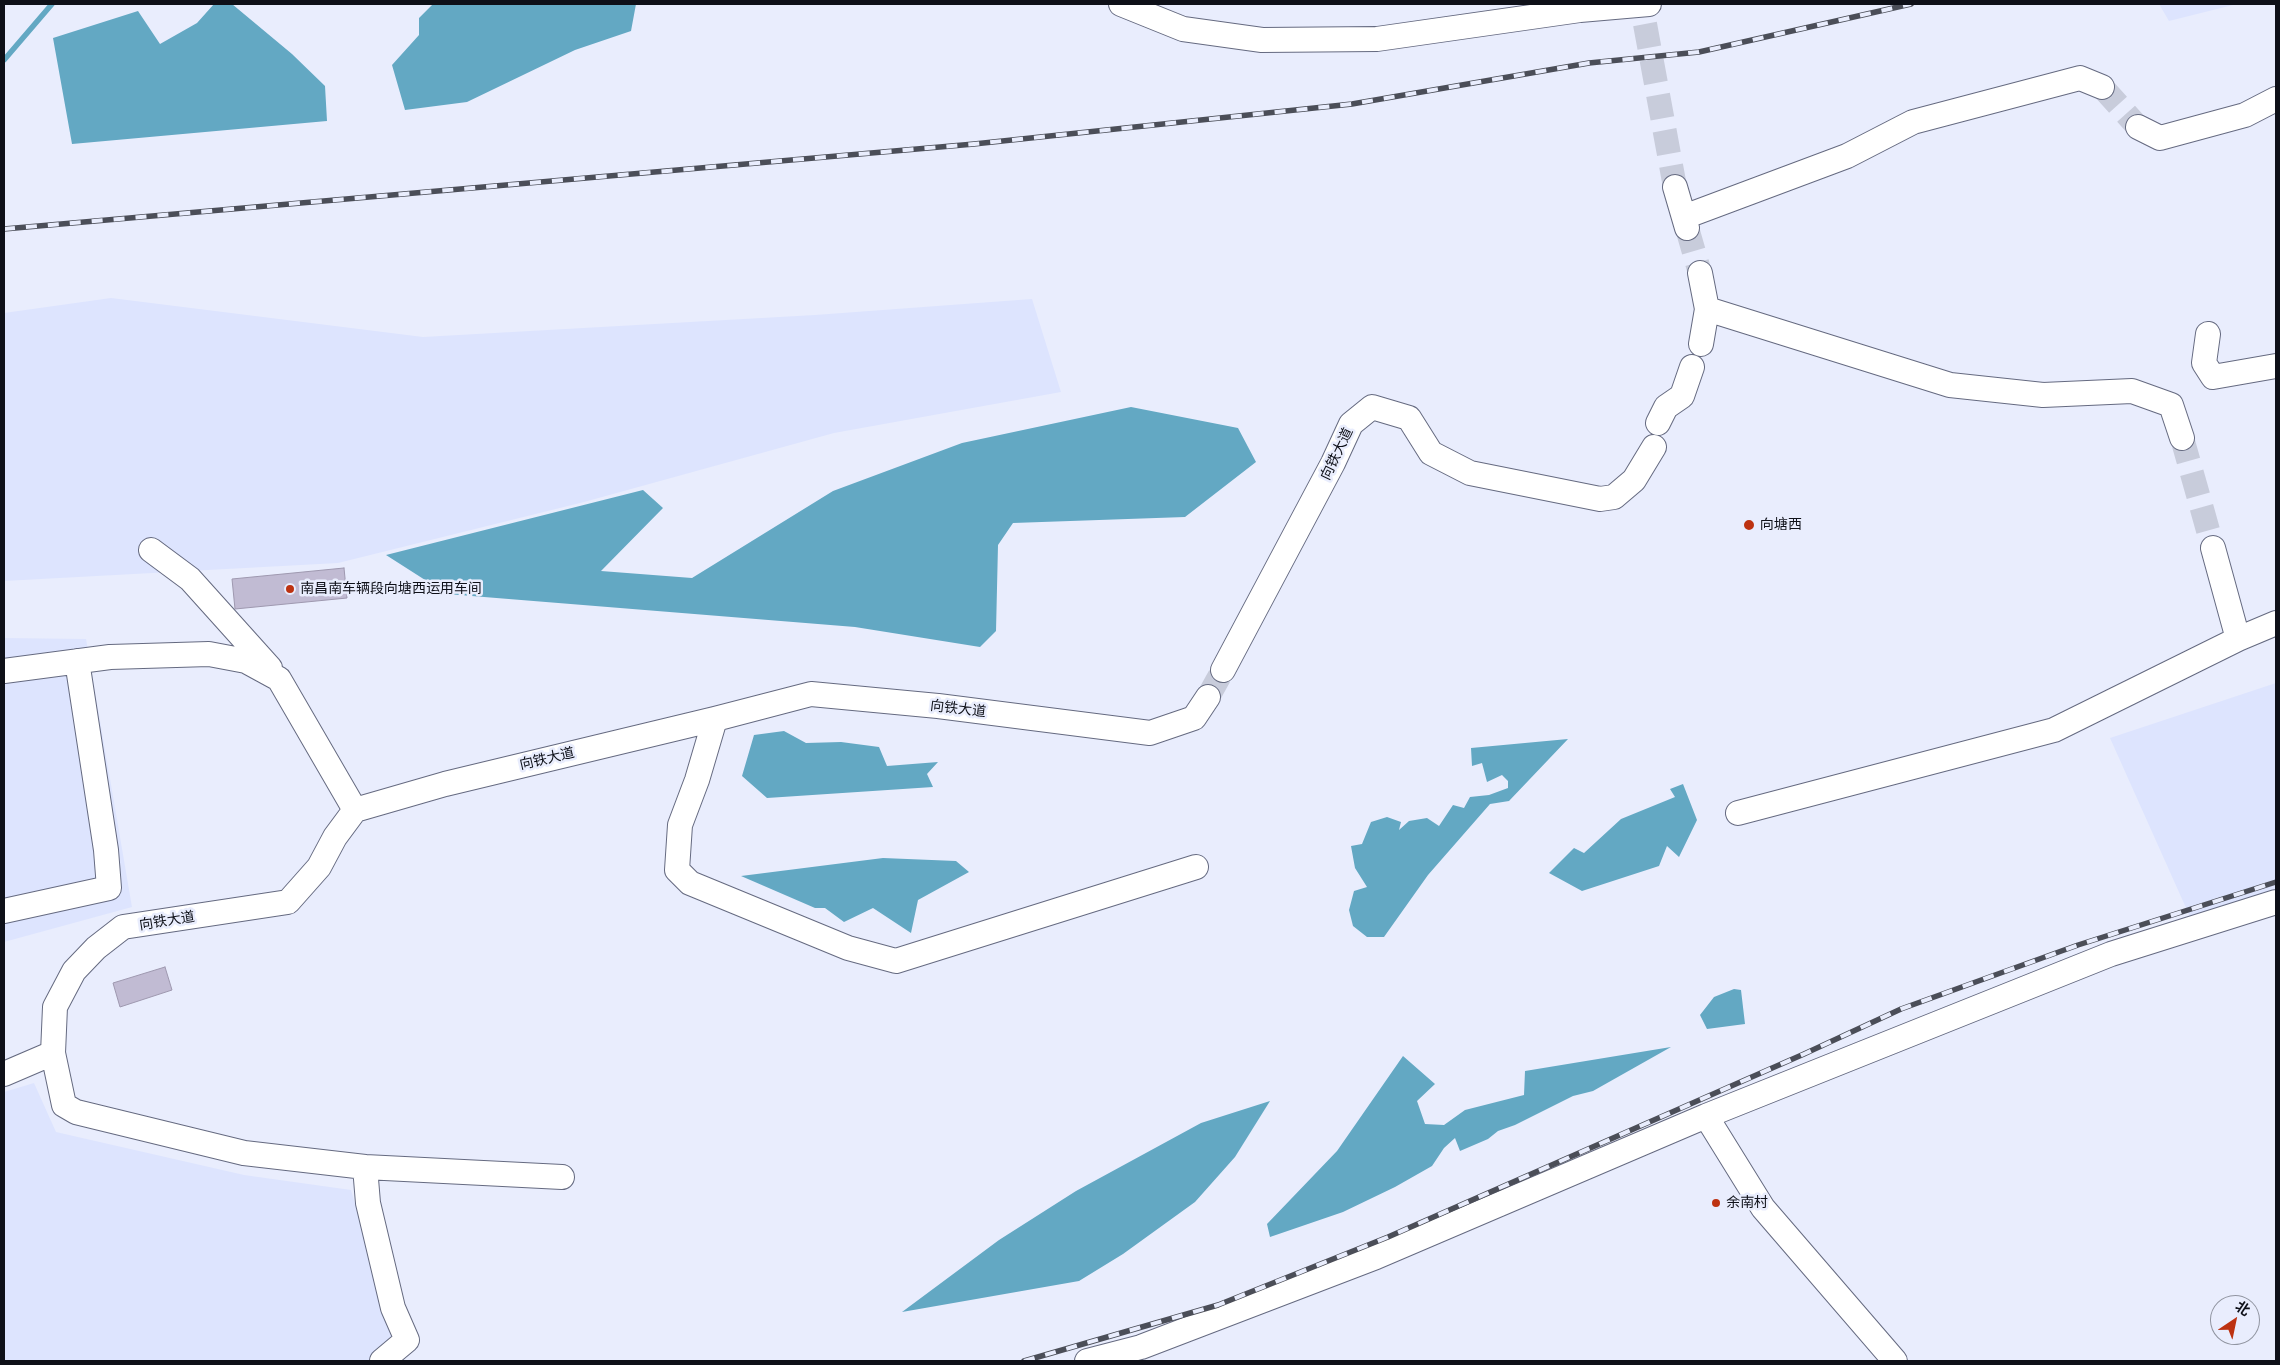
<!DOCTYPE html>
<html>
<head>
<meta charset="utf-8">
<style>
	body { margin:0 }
	#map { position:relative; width:2280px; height:1365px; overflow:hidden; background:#e9edfd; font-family:Montserrat,"Noto Sans SC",sans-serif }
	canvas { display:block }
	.frame { position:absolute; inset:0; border:5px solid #0e1018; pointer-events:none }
	.north { position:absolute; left:2210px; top:1295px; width:50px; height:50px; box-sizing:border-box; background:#e9edfd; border:1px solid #9195a1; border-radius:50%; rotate:34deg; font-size:14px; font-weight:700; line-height:20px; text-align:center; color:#0e1018 }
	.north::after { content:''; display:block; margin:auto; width:18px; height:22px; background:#bd3211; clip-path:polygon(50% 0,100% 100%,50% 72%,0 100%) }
</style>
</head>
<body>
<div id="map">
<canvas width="2280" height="1365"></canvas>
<div class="frame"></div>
<div class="north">北</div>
</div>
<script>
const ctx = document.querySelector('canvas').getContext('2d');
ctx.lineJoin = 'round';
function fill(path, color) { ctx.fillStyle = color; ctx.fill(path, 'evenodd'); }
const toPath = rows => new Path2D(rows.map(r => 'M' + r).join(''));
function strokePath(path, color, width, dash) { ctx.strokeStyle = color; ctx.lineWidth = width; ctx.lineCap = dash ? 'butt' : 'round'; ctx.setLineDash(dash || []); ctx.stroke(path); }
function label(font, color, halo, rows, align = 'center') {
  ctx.font = font + ' Montserrat,"Noto Sans SC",sans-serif'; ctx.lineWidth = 5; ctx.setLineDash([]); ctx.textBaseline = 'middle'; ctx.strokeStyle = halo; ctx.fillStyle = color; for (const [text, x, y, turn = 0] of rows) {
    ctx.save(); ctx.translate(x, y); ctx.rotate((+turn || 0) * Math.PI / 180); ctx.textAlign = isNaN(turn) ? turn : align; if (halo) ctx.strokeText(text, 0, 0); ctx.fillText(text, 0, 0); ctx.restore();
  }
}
fill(toPath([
	[2159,4,2237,4,2169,21],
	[111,298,423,337,815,315,1032,299,1061,392,834,433,584,502,338,563,4,581,4,313],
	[4,638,86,639,132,907,4,942],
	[2276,683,2276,889,2191,919,2110,738],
	[34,1083,56,1132,244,1175,351,1190,391,1326,407,1351,397,1361,4,1361,4,1092]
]), '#dde4fe');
fill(toPath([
	[214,4,232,4,292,54,325,86,327,121,72,144,53,38,138,11,160,44,197,23],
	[433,4,636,4,631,31,575,50,467,102,405,110,392,65,419,35,419,18],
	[1131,407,1238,428,1256,462,1185,517,1013,523,998,545,996,631,980,647,855,627,447,594,386,555,643,490,663,508,601,571,692,578,833,491,962,443],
	[784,731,806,743,841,742,879,747,887,766,938,762,927,774,933,787,767,798,742,776,754,735],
	[1568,739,1509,801,1490,804,1428,875,1384,937,1367,937,1353,926,1349,910,1354,891,1367,887,1355,868,1351,846,1362,844,1371,822,1387,817,1401,822,1399,830,1409,821,1427,818,1439,826,1453,805,1464,808,1470,797,1489,795,1508,788,1508,781,1502,775,1487,782,1482,763,1472,766,1471,748],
	[1683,784,1697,820,1679,857,1667,846,1659,866,1582,891,1549,873,1574,848,1584,853,1621,819,1675,797,1670,789],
	[883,858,956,861,969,872,918,900,911,933,873,908,844,922,825,908,815,908,741,876],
	[1734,989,1741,990,1745,1024,1707,1029,1700,1015,1714,997],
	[1671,1047,1593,1091,1573,1096,1515,1125,1498,1131,1488,1139,1460,1151,1455,1138,1444,1148,1432,1166,1395,1187,1343,1212,1270,1237,1267,1224,1337,1151,1403,1056,1435,1084,1417,1101,1425,1124,1444,1125,1465,1110,1524,1095,1525,1071],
	[1270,1101,1235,1157,1195,1202,1123,1254,1079,1281,902,1312,999,1240,1076,1191,1201,1123]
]), '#63a8c3');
strokePath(toPath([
	[4,60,52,4]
]), '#63a8c3', 5.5);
const building = toPath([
	[344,568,347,598,235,609,232,579,344,568],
	[165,967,172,990,120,1007,113,983,165,967]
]);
fill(building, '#c1bbd3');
strokePath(building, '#9e98af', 1);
strokePath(toPath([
	[1645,24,1675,187],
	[2102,87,2138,127],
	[1687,228,1700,273],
	[2182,438,2213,548],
	[1208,697,1223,670]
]), '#c8ccdb', 24, [24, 12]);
const minor = toPath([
	[1121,4,1183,29,1262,40,1377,39,1580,10,1649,4],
	[2138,127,2160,138,2245,115,2276,99],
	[1675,187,1687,228],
	[1684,217,1847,156,1913,122,2080,78,2102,87],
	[1700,273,1707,309,1701,344],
	[1707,309,1950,385,2043,395,2132,391,2171,405,2182,438],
	[2208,334,2204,363,2213,377,2276,366],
	[1658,423,1666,407,1682,396,1692,367],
	[2213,548,2238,639],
	[151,550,190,579,270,668],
	[1223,670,1333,463,1351,424,1372,407,1409,418,1431,453,1470,473,1600,499,1614,497,1634,480,1654,447],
	[4,671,110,657,209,654,246,661,279,679,355,810],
	[715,719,697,780,680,825,677,870,690,883,848,948,896,961,1196,867],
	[1738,813,2054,730,2238,639,2276,623],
	[4,911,109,888,106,850,77,661],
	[53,1053,64,1105,76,1112,244,1153,365,1167,368,1203,393,1308,407,1340,382,1361],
	[4,1074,53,1053,55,1007,74,971,96,948,123,927,288,902,319,867,335,837,355,810,445,784,715,719,811,694,938,706,1150,733,1194,718,1208,697],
	[1706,1116,1763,1208,1895,1361],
	[365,1167,562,1177],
	[1087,1361,1141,1347,1376,1257,1706,1116,2111,954,2276,902]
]);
strokePath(minor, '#656a80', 26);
strokePath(minor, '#fff', 24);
const rail = toPath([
	[4,229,974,144,1352,104,1589,63,1699,52,1911,4],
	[1024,1361,1218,1305,1388,1237,1804,1054,1901,1009,2078,945,2276,882]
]);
strokePath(rail, '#4b4e58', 5.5);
strokePath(rail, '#e9edfd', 4, [11]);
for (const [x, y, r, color] of [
	[1749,525,6,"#bd3211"],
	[290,589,5,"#bd3211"],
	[1716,1203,5,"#bd3211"]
]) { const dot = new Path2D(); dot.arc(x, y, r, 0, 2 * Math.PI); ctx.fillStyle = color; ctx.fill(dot); strokePath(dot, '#e9edfd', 2); }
label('14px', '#0e1018', '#e9edfd', [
	["向铁大道",1337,454,-64],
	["向铁大道",958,709,7],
	["向铁大道",547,759,-13],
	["向铁大道",167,921,-9]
]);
label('14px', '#0e1018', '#e9edfd', [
	["向塘西",1760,525],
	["南昌南车辆段向塘西运用车间",300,589],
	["余南村",1726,1203]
], 'left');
</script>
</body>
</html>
